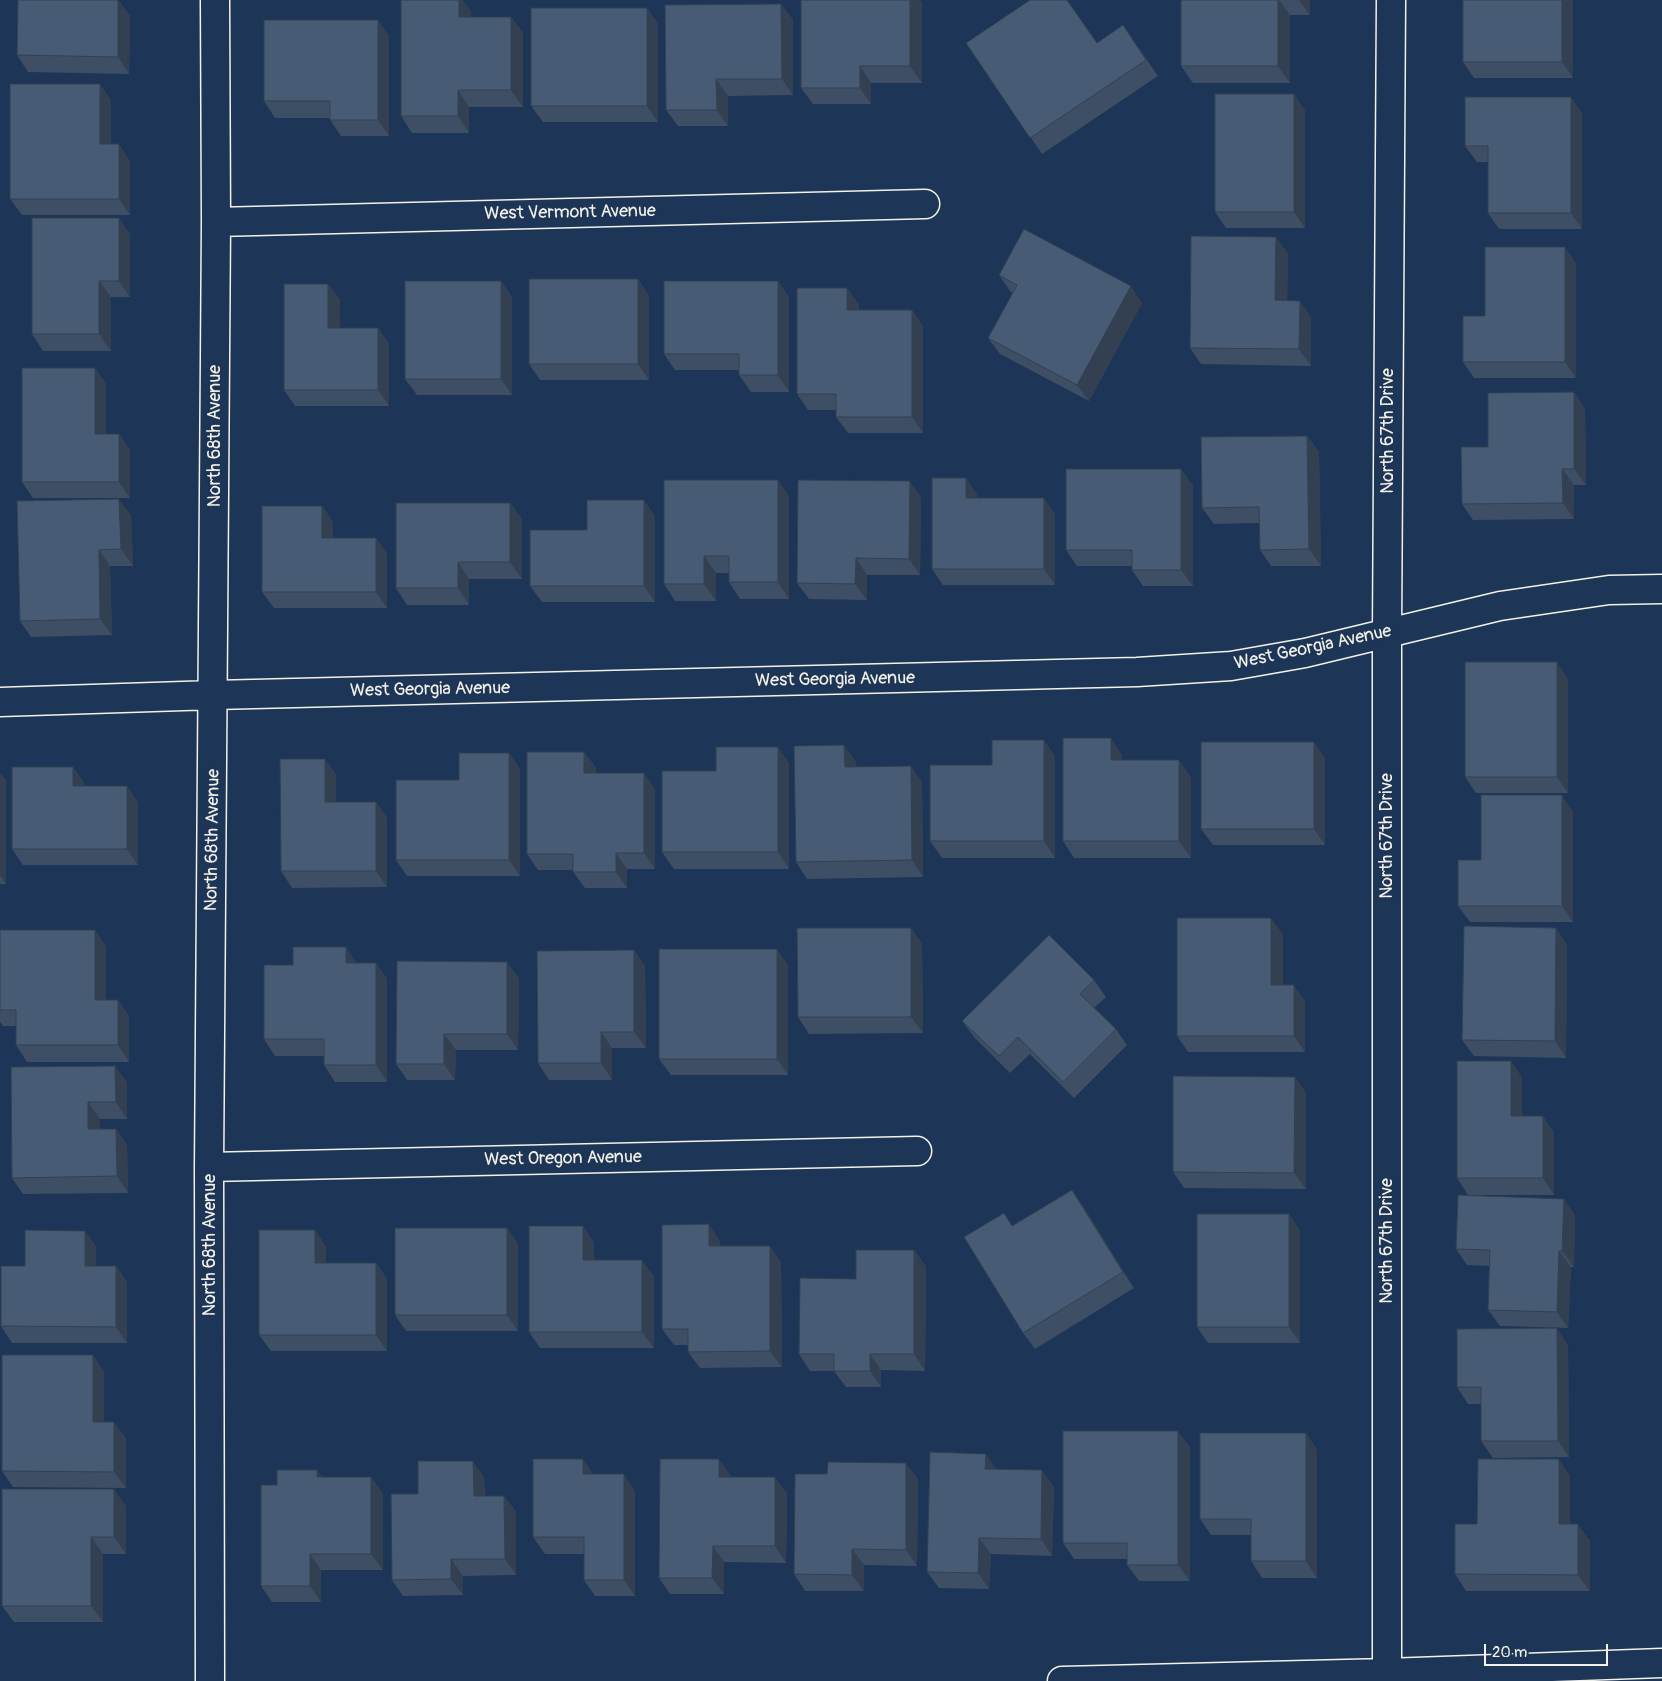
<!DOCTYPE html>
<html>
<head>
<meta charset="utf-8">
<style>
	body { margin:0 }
	#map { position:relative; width:1662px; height:1681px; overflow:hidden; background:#1d3557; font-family:Pangolin,sans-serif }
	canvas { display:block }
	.scale { position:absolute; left:1484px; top:1644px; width:124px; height:22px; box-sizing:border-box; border:2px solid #f4f1e8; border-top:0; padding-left:6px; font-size:15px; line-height:18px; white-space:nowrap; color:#f4f1e8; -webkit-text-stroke:4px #1d3557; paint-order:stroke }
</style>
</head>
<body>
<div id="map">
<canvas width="1662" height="1681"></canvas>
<div class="scale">20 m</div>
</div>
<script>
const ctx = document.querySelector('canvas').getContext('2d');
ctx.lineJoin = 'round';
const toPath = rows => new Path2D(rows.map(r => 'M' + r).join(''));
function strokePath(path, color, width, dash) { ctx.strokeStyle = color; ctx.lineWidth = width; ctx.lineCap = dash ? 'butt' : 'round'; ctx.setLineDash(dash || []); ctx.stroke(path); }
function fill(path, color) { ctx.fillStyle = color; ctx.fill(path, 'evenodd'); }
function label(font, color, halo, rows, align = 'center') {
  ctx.font = font + ' Pangolin,sans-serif'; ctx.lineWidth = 4; ctx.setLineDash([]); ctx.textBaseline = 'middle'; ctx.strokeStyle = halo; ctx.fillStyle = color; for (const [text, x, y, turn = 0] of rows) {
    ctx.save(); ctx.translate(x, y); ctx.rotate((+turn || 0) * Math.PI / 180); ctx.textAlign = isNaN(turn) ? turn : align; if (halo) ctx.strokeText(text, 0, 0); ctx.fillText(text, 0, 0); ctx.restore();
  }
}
const minor = toPath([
	[216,222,925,204],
	[0,702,214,695,1137,672,1231,666,1305,653,1500,606,1609,590,1662,589],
	[209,1167,917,1151],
	[1387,1673,1387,632,1391,0],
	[210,1681,209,1167,216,222,215,0],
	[1062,1681,1387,1673,1662,1663]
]);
strokePath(minor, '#f4f1e8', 31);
strokePath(minor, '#1d3557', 28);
fill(toPath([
	[118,0,130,16,129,74,28,72,17,55],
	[1181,0,1310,0,1310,15,1290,15,1290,83,1193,83,1181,66],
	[1573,0,1573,78,1474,78,1463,62],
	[922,2,922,83,871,83,871,104,813,104,801,88],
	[781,4,793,20,793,95,728,96,728,126,678,126,666,110],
	[647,8,658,24,658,122,543,122,531,106],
	[471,11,471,17,511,17,523,33,523,107,469,107,469,133,412,133,401,116],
	[378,20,389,37,389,136,341,136,330,120,330,118,275,118,264,101],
	[1123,25,1158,76,1042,154,966,43,1097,43],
	[111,100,111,144,130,161,130,215,22,215,10,199],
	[1305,110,1305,228,1226,228,1215,212],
	[1582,113,1582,229,1499,229,1488,213,1488,162,1477,162,1465,146],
	[130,234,130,297,111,297,111,351,43,351,32,334],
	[1565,247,1576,264,1576,378,1474,378,1463,362,1485,316],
	[1288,253,1287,300,1311,317,1311,366,1201,364,1190,348],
	[999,275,1142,303,1089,401,1000,354,988,338,1013,293,1010,291],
	[638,279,649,296,649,380,540,380,529,364],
	[501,281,512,297,512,395,417,395,405,379],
	[778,281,789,297,789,392,751,392,739,375,739,370,675,370,664,354],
	[328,284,340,300,340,328,378,328,389,344,389,406,295,406,284,390],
	[847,288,859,305,859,310,912,310,923,326,923,433,848,433,836,417,836,410,808,410,797,394],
	[95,368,106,384,106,434,119,434,130,450,130,498,33,498,22,482],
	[1585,408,1586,485,1574,485,1574,519,1473,520,1462,504,1488,447],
	[1307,436,1319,452,1321,566,1271,566,1260,550,1259,523,1214,524,1202,508],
	[1181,469,1193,486,1193,586,1143,586,1132,570,1132,566,1077,566,1066,550],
	[977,494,977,498,1055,514,1055,585,943,585,932,569],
	[789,496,789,599,740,599,729,582,729,573,716,573,716,601,675,601,664,584],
	[921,497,920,575,867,575,867,600,809,599,797,583],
	[510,503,522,519,522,579,469,579,469,605,407,605,396,588],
	[322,506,333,522,333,538,376,538,387,554,387,608,274,608,262,592],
	[131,515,133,566,110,566,112,635,31,637,20,621],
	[655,516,655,602,542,602,530,586,587,530],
	[1568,679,1568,793,1476,793,1465,777],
	[584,752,596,768,596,773,655,789,655,869,627,869,627,888,585,888,573,872,573,870,538,870,527,854],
	[509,753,520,769,520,876,407,876,396,860,459,780],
	[1122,755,1122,760,1191,777,1191,858,1074,858,1063,841],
	[1055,756,1055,858,942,858,930,841,992,765],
	[1325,758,1325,845,1213,845,1201,829],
	[325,759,336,775,336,802,376,802,387,818,387,887,292,888,281,871],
	[856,762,856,766,922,782,923,877,807,879,796,862],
	[789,763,789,869,674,869,662,852],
	[73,767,84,783,84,786,127,786,138,803,138,865,23,865,12,849],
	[0,773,6,781,6,884,0,884],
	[1573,812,1573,922,1470,922,1458,906,1481,860],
	[911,928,922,944,923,1033,809,1034,798,1017],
	[0,930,95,930,106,947,106,1000,118,1000,129,1016,129,1062,27,1062,16,1045,16,1026,3,1026,0,1022],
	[1283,934,1283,985,1305,1001,1305,1052,1188,1052,1177,1036],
	[1567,944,1566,1058,1474,1056,1462,1040],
	[346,947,356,963,376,963,387,979,387,1082,335,1082,324,1065,324,1056,275,1056,264,1039,293,965],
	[634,950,645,966,646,1048,612,1048,612,1080,549,1080,538,1063],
	[788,965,788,1075,671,1075,659,1059],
	[519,978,518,1050,456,1050,455,1080,407,1080,396,1064],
	[1094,980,1106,997,1094,1008,1116,1029,1127,1045,1074,1098,1030,1054,1010,1073,974,1037,962,1021],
	[11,1067,127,1082,127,1119,100,1119,100,1129,116,1129,127,1145,128,1193,23,1194,12,1178],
	[1295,1077,1306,1093,1306,1189,1184,1188,1173,1172],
	[1522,1077,1522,1116,1554,1132,1554,1195,1468,1195,1457,1178],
	[1083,1206,1134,1288,1035,1349,1023,1333,1013,1225],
	[1575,1215,1574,1267,1571,1267,1568,1328,1500,1326,1488,1310,1489,1266,1467,1265,1456,1249],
	[583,1226,594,1243,594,1260,654,1276,654,1348,540,1348,529,1332],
	[507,1228,518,1244,518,1331,406,1331,395,1315],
	[315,1230,326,1247,326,1263,376,1263,387,1279,387,1351,271,1351,259,1335],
	[1300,1230,1300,1343,1208,1343,1197,1327],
	[85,1231,96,1247,96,1266,116,1266,127,1282,127,1343,12,1343,1,1326,25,1266],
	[720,1241,720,1246,781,1262,782,1367,700,1368,688,1352,688,1345,674,1345,662,1329],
	[914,1250,926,1267,925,1371,881,1370,881,1387,846,1387,834,1371,810,1371,799,1354,856,1279],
	[1568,1345,1569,1457,1493,1458,1481,1441,1481,1404,1468,1404,1457,1387],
	[104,1371,104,1422,126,1438,126,1488,13,1487,2,1471],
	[1190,1447,1190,1581,1139,1581,1127,1565,1127,1559,1074,1559,1063,1543],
	[1317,1449,1317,1578,1262,1578,1251,1561,1251,1535,1211,1535,1200,1519],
	[997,1469,1054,1487,1052,1556,991,1554,989,1589,939,1588,927,1572],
	[594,1474,635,1491,635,1596,595,1596,584,1580,584,1554,545,1554,533,1537],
	[731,1476,731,1477,787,1493,786,1563,724,1562,724,1594,670,1594,659,1578],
	[1570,1476,1570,1524,1590,1541,1590,1591,1466,1591,1455,1574,1477,1524],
	[323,1477,383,1493,383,1570,321,1570,321,1602,272,1602,261,1586,277,1485],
	[484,1477,485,1496,504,1496,516,1512,516,1575,463,1576,463,1595,403,1596,392,1580,418,1494],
	[918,1479,917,1566,864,1565,864,1591,805,1591,794,1574],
	[126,1506,126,1554,103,1554,103,1622,14,1622,2,1606]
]), '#3e4e64');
fill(toPath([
	[118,0,130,16,129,74,118,57],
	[459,0,463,0,471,11,471,33,459,17],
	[910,0,920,0,922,2,922,83,910,66],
	[1278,0,1279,0,1290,15,1290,83,1278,66],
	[1299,0,1310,0,1310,15],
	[1562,0,1573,0,1573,78,1562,62],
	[781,4,793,20,793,95,782,79],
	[647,8,658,24,658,122,647,106],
	[511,17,523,33,523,107,511,90],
	[378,20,389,37,389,136,378,120],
	[860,66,871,83,871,104,860,88],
	[716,79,728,96,728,126,717,110],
	[100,84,111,100,111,161,100,144],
	[458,90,469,107,469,133,458,116],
	[1294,94,1305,110,1305,228,1294,212],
	[1571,97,1582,113,1582,229,1571,213],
	[119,144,130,161,130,215,119,199],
	[119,218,130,234,130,297,119,281],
	[1276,237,1288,253,1287,316,1275,300],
	[1565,247,1576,264,1576,378,1565,362],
	[638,279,649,296,649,380,638,364],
	[99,281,111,297,111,351,99,334],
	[501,281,512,297,512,395,501,379],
	[778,281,789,297,789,392,778,375],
	[328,284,340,300,340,344,328,328],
	[1131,286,1142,303,1089,401,1077,385],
	[847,288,859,305,859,326,847,310],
	[1300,301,1311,317,1311,366,1299,349],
	[912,310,923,326,923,433,912,417],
	[378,328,389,344,389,406,378,390],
	[95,368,106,384,106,450,95,434],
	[1574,392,1585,408,1586,485,1574,469],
	[119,434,130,450,130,498,119,482],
	[1307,436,1319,452,1321,566,1309,549],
	[1181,469,1193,486,1193,586,1181,570],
	[1562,469,1574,485,1574,519,1563,503],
	[966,478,977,494,977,514,966,498],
	[778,480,789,496,789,599,778,582],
	[910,481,921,497,920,575,909,559],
	[1044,498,1055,514,1055,585,1044,569],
	[119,499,131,515,133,566,121,549],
	[644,500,655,516,655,602,644,586],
	[510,503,522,519,522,579,510,562],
	[322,506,333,522,333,554,322,538],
	[376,538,387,554,387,608,376,592],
	[99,550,110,566,112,635,100,619],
	[704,556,716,573,716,601,704,584],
	[856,558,867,575,867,600,855,584],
	[458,562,469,579,469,605,458,588],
	[1557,662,1568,679,1568,793,1557,777],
	[1111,738,1122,755,1122,777,1111,760],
	[1044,740,1055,756,1055,858,1044,841],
	[1314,742,1325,758,1325,845,1314,829],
	[844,745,856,762,856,783,845,767],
	[778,747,789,763,789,869,778,852],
	[584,752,596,768,596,789,584,773],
	[509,753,520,769,520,876,509,860],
	[325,759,336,775,336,818,325,802],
	[1179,760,1191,777,1191,858,1179,841],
	[911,766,922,782,923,877,912,860],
	[73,767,84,783,84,803,73,786],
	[0,773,6,781,6,884,0,875],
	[644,773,655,789,655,869,644,853],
	[127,786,138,803,138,865,127,849],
	[1562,795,1573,812,1573,922,1562,906],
	[376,802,387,818,387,887,376,871],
	[616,853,627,869,627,888,616,872],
	[1271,918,1283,934,1283,1001,1271,985],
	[911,928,922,944,923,1033,911,1017],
	[1556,928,1567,944,1566,1058,1555,1041],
	[95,930,106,947,106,1016,95,1000],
	[346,947,357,964,346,963],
	[777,949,788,965,788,1075,777,1059],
	[634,950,645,966,646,1048,634,1032],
	[507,962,519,978,518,1050,507,1034],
	[376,963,387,979,387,1082,376,1065],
	[1294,985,1305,1001,1305,1052,1294,1036],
	[118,1000,129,1016,129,1062,118,1045],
	[601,1032,612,1048,612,1080,601,1063],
	[444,1034,456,1050,455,1080,444,1064],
	[1511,1061,1522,1077,1522,1132,1511,1116],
	[115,1066,127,1082,127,1119,116,1102],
	[1295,1077,1306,1093,1306,1189,1294,1173],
	[88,1102,100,1119,100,1145,88,1129],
	[1543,1116,1554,1132,1554,1195,1543,1178],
	[116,1129,127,1145,128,1193,117,1176],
	[1072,1190,1083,1206,1134,1288,1123,1272],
	[1564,1199,1575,1215,1574,1267,1562,1251],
	[1289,1214,1300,1230,1300,1343,1289,1327],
	[709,1224,720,1241,720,1262,709,1246],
	[583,1226,594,1243,594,1276,583,1260],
	[507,1228,518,1244,518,1331,507,1315],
	[315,1230,326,1247,326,1279,315,1263],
	[85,1231,96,1247,96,1282,85,1266],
	[770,1246,781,1262,782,1367,770,1351],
	[914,1250,926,1267,925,1371,914,1354],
	[1559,1251,1571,1267,1568,1328,1557,1312],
	[642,1260,654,1276,654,1348,642,1332],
	[376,1263,387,1279,387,1351,376,1335],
	[116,1266,127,1282,127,1343,116,1327],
	[1557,1328,1568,1345,1569,1457,1558,1441],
	[870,1354,881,1370,881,1387,870,1371],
	[93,1355,104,1371,104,1438,93,1422],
	[114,1422,126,1438,126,1488,114,1472],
	[1178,1431,1190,1447,1190,1581,1178,1565],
	[1306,1433,1317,1449,1317,1578,1306,1561],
	[986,1454,997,1470,985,1469],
	[583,1459,594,1475,583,1474],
	[719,1459,731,1476,731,1493,719,1477],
	[1559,1459,1570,1476,1570,1541,1559,1524],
	[473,1461,484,1477,485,1512,474,1496],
	[906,1463,918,1479,917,1566,906,1550],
	[317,1470,329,1486,317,1477],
	[1042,1470,1054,1487,1052,1556,1041,1539],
	[624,1474,635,1491,635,1596,624,1580],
	[371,1477,383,1493,383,1570,371,1554],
	[775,1477,787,1493,786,1563,775,1546],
	[114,1489,126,1506,126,1554,114,1537],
	[504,1496,516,1512,516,1575,505,1559],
	[1578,1524,1590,1541,1590,1591,1578,1575],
	[91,1537,103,1554,103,1622,91,1606],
	[979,1538,991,1554,989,1589,978,1573],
	[713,1546,724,1562,724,1594,712,1578],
	[852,1549,864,1565,864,1591,852,1575],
	[310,1554,321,1570,321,1602,310,1586],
	[451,1559,463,1576,463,1595,451,1579]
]), '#324051');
const building = toPath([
	[18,0,118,0,118,57,17,55,18,0],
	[401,0,459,0,459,17,511,17,511,90,458,90,458,116,401,116,401,0],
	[801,0,910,0,910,66,860,66,860,88,801,88,801,0],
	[1030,0,1067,0,1097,43,1123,25,1146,60,1030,138,966,43,1030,0],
	[1181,0,1278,0,1278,66,1181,66,1181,0],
	[1463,0,1562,0,1562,62,1463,62,1463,0],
	[781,4,782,79,716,79,717,110,666,110,665,5,781,4],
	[531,8,647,8,647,106,531,106,531,8],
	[264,20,378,20,378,120,330,120,330,101,264,101,264,20],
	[10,84,100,84,100,144,119,144,119,199,10,199,10,84],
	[1215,94,1294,94,1294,212,1215,212,1215,94],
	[1465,97,1571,97,1571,213,1488,213,1488,146,1465,146,1465,97],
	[32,218,119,218,119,281,99,281,99,334,32,334,32,218],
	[1024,229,1131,286,1077,385,988,338,1017,285,999,275,1024,229],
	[1191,236,1276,237,1275,300,1300,301,1299,349,1190,348,1191,236],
	[1485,247,1565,247,1565,362,1463,362,1463,316,1485,316,1485,247],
	[529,279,638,279,638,364,529,364,529,279],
	[405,281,501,281,501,379,405,379,405,281],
	[664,281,778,281,778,375,739,375,739,354,664,354,664,281],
	[284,284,328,284,328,328,378,328,378,390,284,390,284,284],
	[797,288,847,288,847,310,912,310,912,417,836,417,836,394,797,394,797,288],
	[22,368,95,368,95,434,119,434,119,482,22,482,22,368],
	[1574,392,1574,469,1562,469,1563,503,1462,504,1461,447,1488,447,1488,393,1574,392],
	[1307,436,1309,549,1260,550,1259,507,1202,508,1201,437,1307,436],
	[1066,469,1181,469,1181,570,1132,570,1132,550,1066,550,1066,469],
	[932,478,966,478,966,498,1044,498,1044,569,932,569,932,478],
	[664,480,778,480,778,582,729,582,729,556,704,556,704,584,664,584,664,480],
	[798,480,910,481,909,559,856,558,855,584,797,583,798,480],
	[119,499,121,549,99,550,100,619,20,621,17,501,119,499],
	[587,500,644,500,644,586,530,586,530,530,587,530,587,500],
	[396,503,510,503,510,562,458,562,458,588,396,588,396,503],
	[262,506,322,506,322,538,376,538,376,592,262,592,262,506],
	[1465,662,1557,662,1557,777,1465,777,1465,662],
	[1063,738,1111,738,1111,760,1179,760,1179,841,1063,841,1063,738],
	[992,740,1044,740,1044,841,930,841,930,765,992,765,992,740],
	[1201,742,1314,742,1314,829,1201,829,1201,742],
	[844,745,845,767,911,766,912,860,796,862,794,746,844,745],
	[716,747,778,747,778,852,662,852,662,771,716,771,716,747],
	[527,752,584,752,584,773,644,773,644,853,616,853,616,872,573,872,573,854,527,854,527,752],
	[459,753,509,753,509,860,396,860,396,780,459,780,459,753],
	[280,759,325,759,325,802,376,802,376,871,281,871,280,759],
	[12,767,73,767,73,786,127,786,127,849,12,849,12,767],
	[1481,795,1562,795,1562,906,1458,906,1458,860,1481,860,1481,795],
	[1177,918,1271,918,1271,985,1294,985,1294,1036,1177,1036,1177,918],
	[1464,926,1556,928,1555,1041,1462,1040,1464,926],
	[797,928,911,928,911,1017,798,1017,797,928],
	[0,930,95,930,95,1000,118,1000,118,1045,16,1045,16,1010,0,1010,0,930],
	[1049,935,1094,980,1080,994,1116,1029,1063,1082,1018,1037,999,1056,962,1021,1049,935],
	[293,947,346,947,346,963,376,963,376,1065,324,1065,324,1039,264,1039,264,965,293,965,293,947],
	[659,949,777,949,777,1059,659,1059,659,949],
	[634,950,634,1032,601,1032,601,1063,538,1063,537,951,634,950],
	[397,961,507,962,507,1034,444,1034,444,1064,396,1064,397,961],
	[1457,1061,1511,1061,1511,1116,1543,1116,1543,1178,1457,1178,1457,1061],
	[115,1066,116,1102,88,1102,88,1129,116,1129,117,1176,12,1178,11,1067,115,1066],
	[1173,1076,1295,1077,1294,1173,1173,1172,1173,1076],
	[1072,1190,1123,1272,1023,1333,964,1237,1004,1213,1012,1226,1072,1190],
	[1458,1195,1564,1199,1562,1251,1559,1251,1557,1312,1488,1310,1490,1250,1456,1249,1458,1195],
	[1197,1214,1289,1214,1289,1327,1197,1327,1197,1214],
	[709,1224,709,1246,770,1246,770,1351,688,1352,688,1329,662,1329,662,1225,709,1224],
	[529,1226,583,1226,583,1260,642,1260,642,1332,529,1332,529,1226],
	[395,1228,507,1228,507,1315,395,1315,395,1228],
	[25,1230,85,1231,85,1266,116,1266,116,1327,1,1326,1,1266,25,1266,25,1230],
	[259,1230,315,1230,315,1263,376,1263,376,1335,259,1335,259,1230],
	[856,1250,914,1250,914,1354,870,1354,870,1371,834,1371,834,1354,799,1354,800,1278,856,1279,856,1250],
	[1557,1328,1558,1441,1481,1441,1481,1387,1457,1387,1457,1329,1557,1328],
	[2,1355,93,1355,93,1422,114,1422,114,1472,2,1471,2,1355],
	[1063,1431,1178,1431,1178,1565,1127,1565,1127,1543,1063,1543,1063,1431],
	[1200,1433,1306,1433,1306,1561,1251,1561,1251,1519,1200,1519,1200,1433],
	[930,1452,986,1454,985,1469,1042,1470,1041,1539,979,1538,978,1573,927,1572,930,1452],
	[533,1459,583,1459,583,1474,624,1474,624,1580,584,1580,584,1537,533,1537,533,1459],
	[660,1459,719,1459,719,1477,775,1477,775,1546,713,1546,712,1578,659,1578,660,1459],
	[1478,1459,1559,1459,1559,1524,1578,1524,1578,1575,1455,1574,1455,1524,1477,1524,1478,1459],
	[418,1461,473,1461,474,1496,504,1496,505,1559,451,1559,451,1579,392,1580,391,1494,418,1494,418,1461],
	[828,1462,906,1463,906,1550,852,1549,852,1575,794,1574,795,1474,827,1474,828,1462],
	[277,1470,317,1470,317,1477,371,1477,371,1554,310,1554,310,1586,261,1586,261,1485,277,1485,277,1470],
	[2,1489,114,1489,114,1537,91,1537,91,1606,2,1606,2,1489]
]);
fill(building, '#485b74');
strokePath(building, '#324051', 1);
label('18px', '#f4f1e8', '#1d3557', [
	["West Vermont Avenue",570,213,-1],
	["North 67th Drive",1388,431,-90],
	["North 68th Avenue",215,436,-90],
	["West Georgia Avenue",1313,648,-12],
	["West Georgia Avenue",835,680,-1],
	["West Georgia Avenue",430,690,-1],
	["North 67th Drive",1387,836,-90],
	["North 68th Avenue",213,840,-89],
	["West Oregon Avenue",563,1159,-1],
	["North 67th Drive",1387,1241,-90],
	["North 68th Avenue",210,1245,-90]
]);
</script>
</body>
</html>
